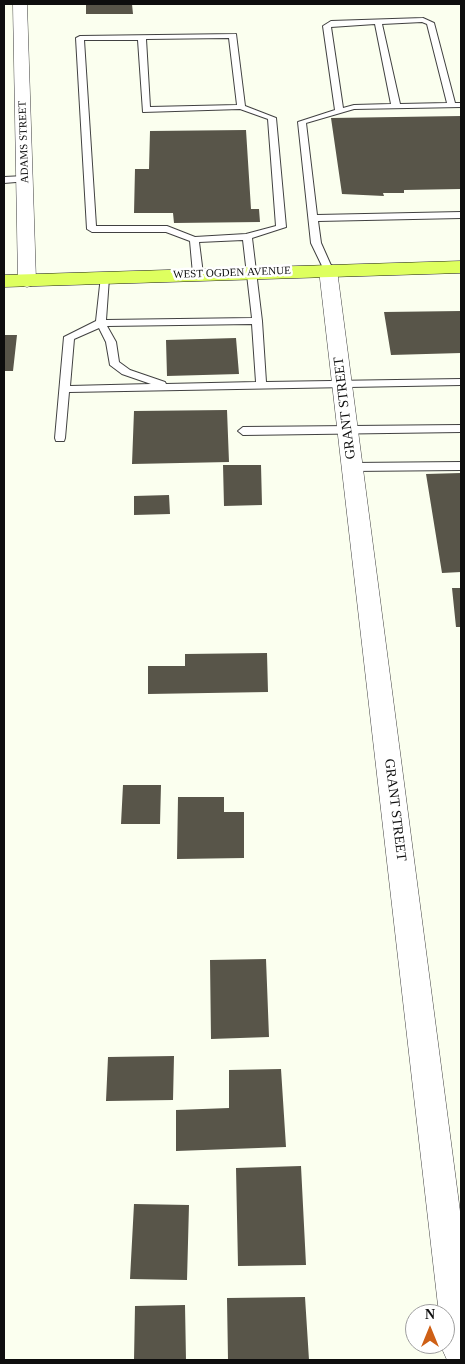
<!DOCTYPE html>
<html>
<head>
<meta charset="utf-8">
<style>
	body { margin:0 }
	#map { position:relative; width:465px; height:1364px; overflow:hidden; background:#fbffef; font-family:"Times New Roman",serif }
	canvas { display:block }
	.frame { position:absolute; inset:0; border:5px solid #0e0e0e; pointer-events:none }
	.north { position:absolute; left:405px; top:1304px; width:50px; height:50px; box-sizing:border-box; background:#fff; border:1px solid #9f9f9f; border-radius:50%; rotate:0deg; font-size:14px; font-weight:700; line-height:20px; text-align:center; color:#0e0e0e }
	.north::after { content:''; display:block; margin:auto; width:18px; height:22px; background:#ce6016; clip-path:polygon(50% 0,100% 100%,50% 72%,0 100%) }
</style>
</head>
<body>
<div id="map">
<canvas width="465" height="1364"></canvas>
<div class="frame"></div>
<div class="north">N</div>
</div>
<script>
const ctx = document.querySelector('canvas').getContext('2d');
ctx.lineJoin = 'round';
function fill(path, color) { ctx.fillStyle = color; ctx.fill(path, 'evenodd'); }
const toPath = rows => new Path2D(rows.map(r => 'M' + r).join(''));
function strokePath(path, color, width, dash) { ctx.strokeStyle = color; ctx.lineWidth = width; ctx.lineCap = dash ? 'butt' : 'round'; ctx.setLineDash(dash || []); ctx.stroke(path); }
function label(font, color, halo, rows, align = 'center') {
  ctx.font = font + ' "Times New Roman",serif'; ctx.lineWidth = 5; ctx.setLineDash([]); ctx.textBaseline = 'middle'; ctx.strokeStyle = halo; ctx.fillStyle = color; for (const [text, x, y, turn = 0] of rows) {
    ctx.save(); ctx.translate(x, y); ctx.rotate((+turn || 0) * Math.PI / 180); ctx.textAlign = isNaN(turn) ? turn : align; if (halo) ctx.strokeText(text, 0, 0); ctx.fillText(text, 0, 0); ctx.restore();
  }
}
fill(toPath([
	[86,4,132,4,133,14,86,14],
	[461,116,461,189,404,190,404,193,383,193,384,196,342,194,331,118],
	[246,130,251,209,259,209,260,222,174,223,173,213,134,213,135,169,149,169,150,131],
	[461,311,461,353,391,355,384,312],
	[4,335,17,335,13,371,4,371],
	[236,338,239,374,167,376,166,340],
	[227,410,229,462,132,464,134,411],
	[223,465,261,465,262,505,224,506],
	[461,473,461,572,442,573,426,474],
	[169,495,170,514,134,515,134,496],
	[452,588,461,588,461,627,456,627],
	[267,653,268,692,148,694,148,666,185,666,185,654],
	[123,785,161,785,160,824,121,824],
	[178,797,224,797,224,812,244,812,244,858,177,859],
	[266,959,269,1037,211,1039,210,960],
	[174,1056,173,1100,106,1101,108,1057],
	[281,1069,286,1147,176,1151,176,1110,229,1108,229,1070],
	[301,1166,306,1265,238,1266,236,1168],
	[134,1204,189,1205,187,1280,130,1279],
	[305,1297,309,1360,228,1360,227,1298],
	[185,1305,186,1360,134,1360,135,1306]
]), '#585549');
const lane = toPath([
	[423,18,434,23,455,103,461,103,461,107,354,109,306,123,317,215,461,212,461,218,318,221,321,243,333,270,331,272,325,272,311,243,298,122,335,110,323,26,331,21,423,18],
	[422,22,427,24,447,103,400,104,382,24,422,22],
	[375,24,391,104,354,105,343,108,331,27,375,24],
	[236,34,245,106,276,118,286,227,252,238,262,321,266,382,461,379,461,385,69,392,65,438,64,441,56,441,55,438,64,337,96,321,101,276,107,276,109,278,106,320,252,318,243,240,199,242,203,274,198,277,193,274,190,241,166,232,92,232,87,229,76,38,80,36,236,34],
	[229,38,237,105,150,107,146,39,229,38],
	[84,40,138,40,143,112,240,109,268,119,276,226,246,234,195,237,167,226,96,226,84,40],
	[252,324,256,382,166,384,165,382,130,370,119,362,116,342,107,326,252,324],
	[99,328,106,342,110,365,122,374,151,384,70,386,74,339,99,328],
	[25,176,29,179,28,181,4,183,4,177,25,176],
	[461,425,461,432,243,435,238,431,243,427,461,425],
	[461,462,461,470,352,471,347,467,352,463,461,462]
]);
const street = toPath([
	[13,4,27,4,36,281,34,285,27,287,20,285,18,281,13,4],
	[328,264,335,266,337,270,461,1219,461,1360,447,1360,443,1351,445,1314,439,1314,319,270,321,266,328,264]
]);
const primary = toPath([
	[461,261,461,273,4,287,4,275,461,261]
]);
strokePath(lane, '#414141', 2);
strokePath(street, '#414141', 1);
strokePath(primary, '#1f1f1f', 1);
fill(lane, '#fff');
fill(street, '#fff');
fill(primary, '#deff5f');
label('11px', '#0e0e0e', '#fff', [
	["ADAMS STREET",24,142,-92],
	["WEST OGDEN AVENUE",232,273,-2]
]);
label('14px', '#0e0e0e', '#fff', [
	["GRANT STREET",345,408,-97],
	["GRANT STREET",395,810,83]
]);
</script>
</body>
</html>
